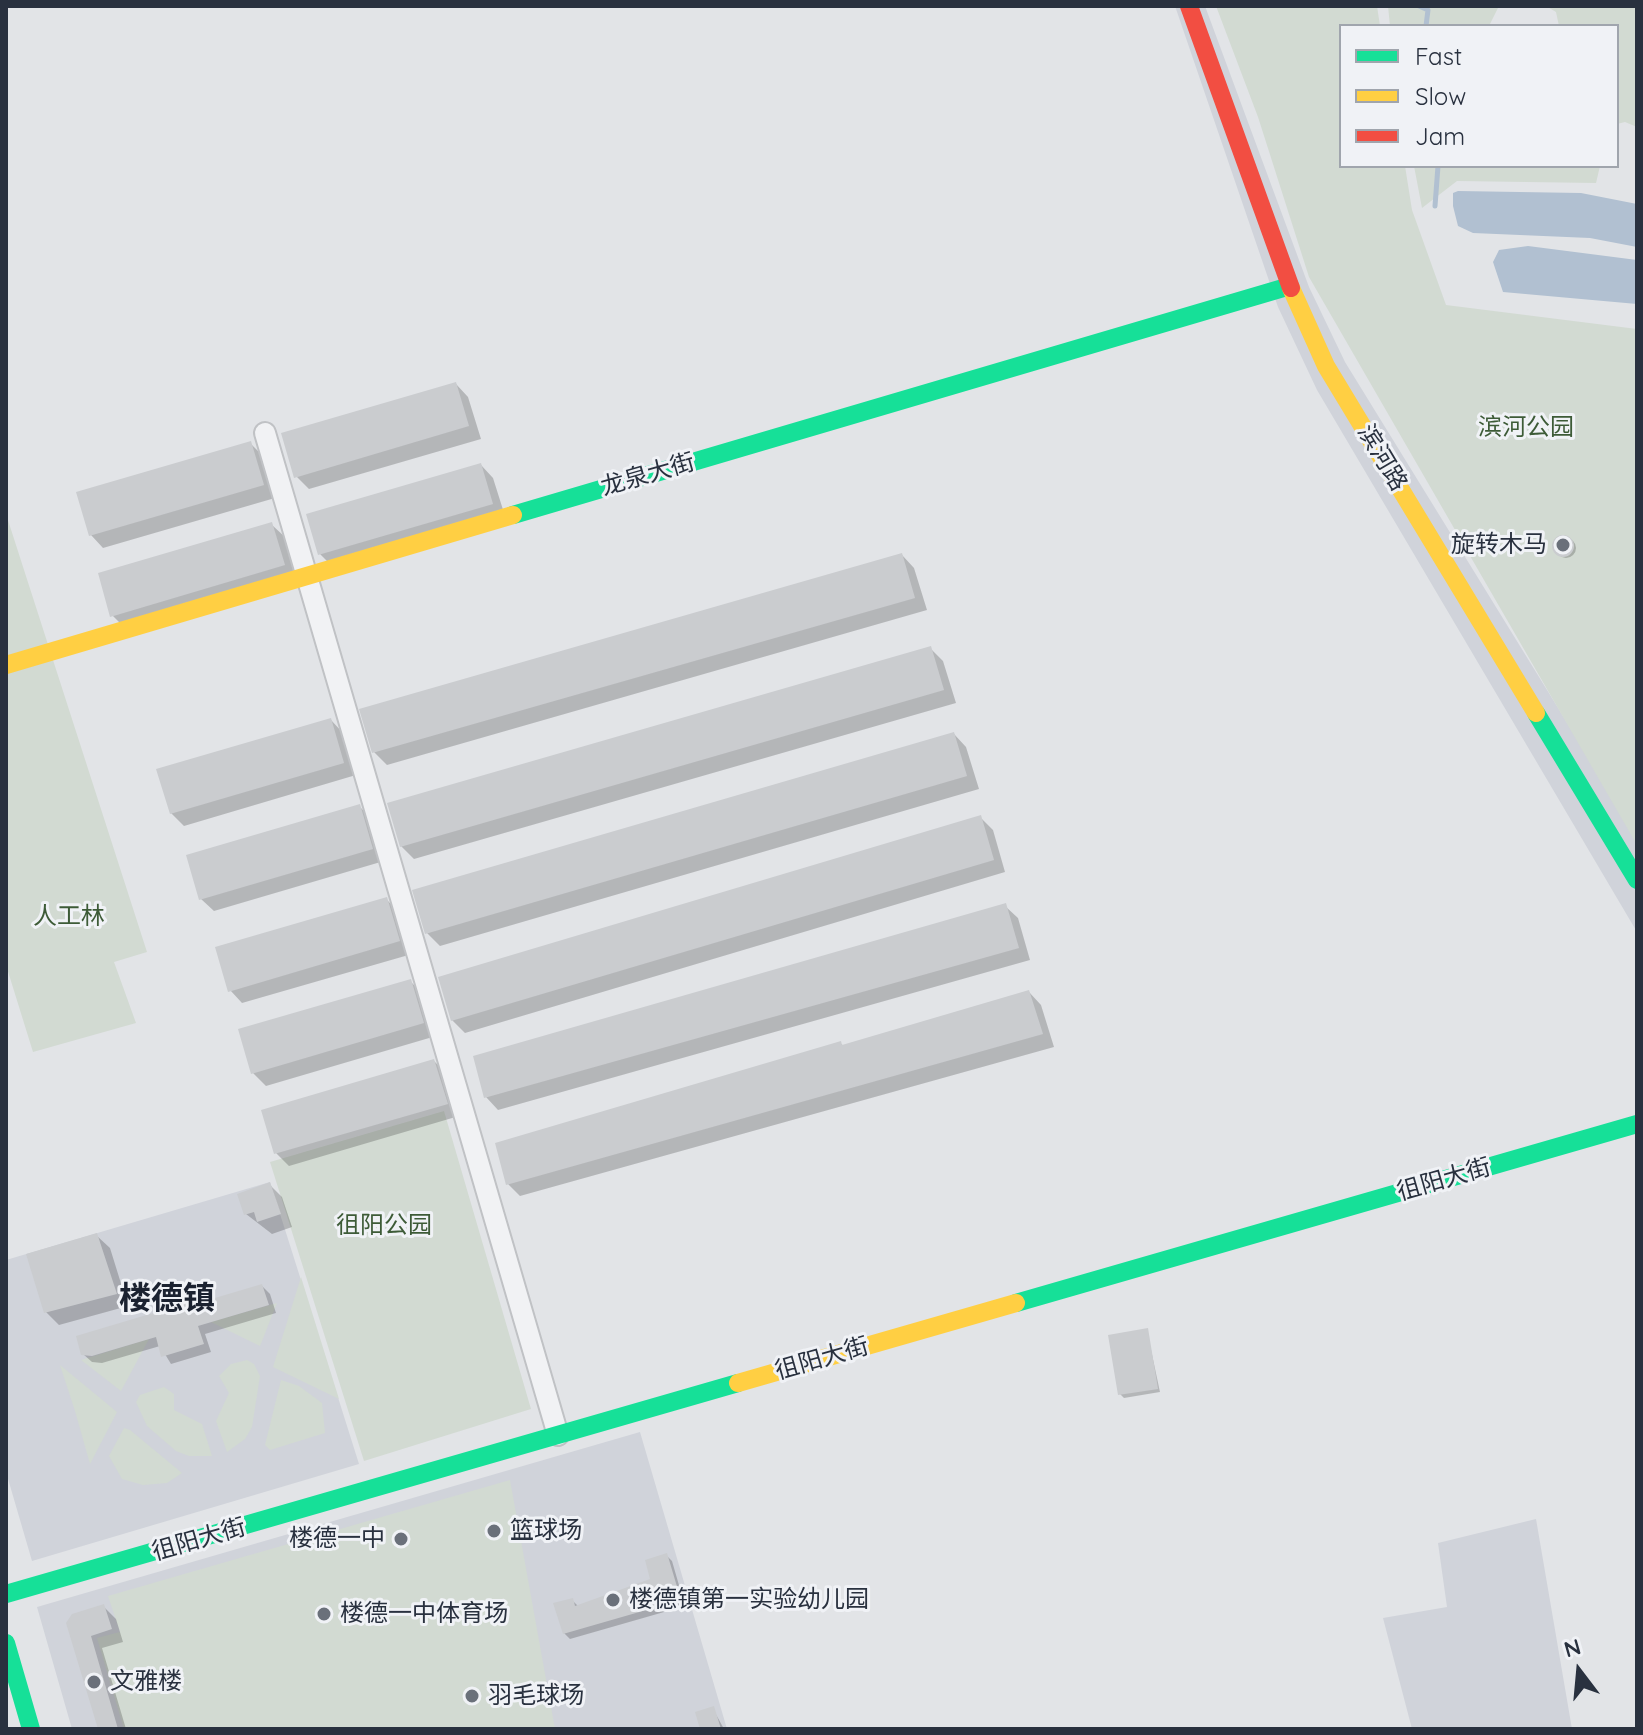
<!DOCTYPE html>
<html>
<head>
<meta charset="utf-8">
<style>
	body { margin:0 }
	#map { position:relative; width:1643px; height:1735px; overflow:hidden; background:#e2e4e7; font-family:Quicksand,sans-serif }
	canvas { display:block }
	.frame { position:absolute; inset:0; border:8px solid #29313f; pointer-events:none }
	.legend { position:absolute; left:1339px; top:24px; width:280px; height:144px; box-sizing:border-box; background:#f0f2f6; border:2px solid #a0a5ad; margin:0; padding:10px 14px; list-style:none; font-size:24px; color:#29313f }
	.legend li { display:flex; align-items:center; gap:16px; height:40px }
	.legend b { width:40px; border:2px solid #a0a5ad }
	.north { position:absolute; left:1539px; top:1631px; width:80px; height:80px; -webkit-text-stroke:6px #f0f2f6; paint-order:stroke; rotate:344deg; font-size:22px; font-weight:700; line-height:32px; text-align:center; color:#29313f }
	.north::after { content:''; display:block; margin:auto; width:28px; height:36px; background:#29313f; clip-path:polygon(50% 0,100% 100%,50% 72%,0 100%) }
</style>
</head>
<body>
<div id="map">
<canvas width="1643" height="1735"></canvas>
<div class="frame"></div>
<ul class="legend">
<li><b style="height:10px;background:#16e098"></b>Fast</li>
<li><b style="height:10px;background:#ffcf43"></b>Slow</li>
<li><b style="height:10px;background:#f24e42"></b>Jam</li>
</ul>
<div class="north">N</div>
</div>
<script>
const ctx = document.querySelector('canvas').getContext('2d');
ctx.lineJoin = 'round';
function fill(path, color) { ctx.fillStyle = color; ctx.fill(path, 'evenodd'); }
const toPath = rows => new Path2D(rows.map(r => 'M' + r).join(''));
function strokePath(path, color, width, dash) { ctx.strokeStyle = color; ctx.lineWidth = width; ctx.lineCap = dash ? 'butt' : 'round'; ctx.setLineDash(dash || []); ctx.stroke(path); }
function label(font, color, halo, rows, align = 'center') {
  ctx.font = font + ' Quicksand,"Noto Sans SC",sans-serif'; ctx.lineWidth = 6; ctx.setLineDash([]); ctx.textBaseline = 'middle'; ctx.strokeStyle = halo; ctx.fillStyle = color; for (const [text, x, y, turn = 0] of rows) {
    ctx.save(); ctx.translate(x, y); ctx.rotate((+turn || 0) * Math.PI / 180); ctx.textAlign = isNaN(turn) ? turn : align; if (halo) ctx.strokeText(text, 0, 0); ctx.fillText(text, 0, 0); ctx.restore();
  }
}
fill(toPath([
	[1175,6,1205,6,1309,287,1345,362,1637,836,1637,932,1317,390,1278,307],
	[270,1182,359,1464,32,1561,6,1472,6,1260],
	[640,1432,727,1729,72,1729,37,1607],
	[1536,1519,1572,1729,1412,1729,1383,1618,1447,1607,1438,1543]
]), '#d0d3da');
fill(toPath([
	[1216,6,1377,6,1380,26,1341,26,1341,166,1405,166,1412,210,1446,305,1637,329,1637,845,1309,277,1258,117],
	[1388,6,1499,6,1489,26,1390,26],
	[1546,6,1637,6,1637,127,1625,122,1617,124,1617,26,1559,26,1556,12],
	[1414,166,1600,166,1596,183,1457,181,1422,208],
	[6,514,147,952,114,962,136,1023,33,1052,6,965],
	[444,1111,531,1409,364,1461,270,1162],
	[301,1277,339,1399,273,1367],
	[277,1303,260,1346,211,1322],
	[149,1339,121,1391,81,1360],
	[247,1360,254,1364,260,1376,252,1427,245,1439,227,1452,216,1421,229,1393,219,1376,231,1364],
	[60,1365,117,1412,90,1464,75,1411],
	[281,1380,299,1386,322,1403,325,1433,270,1450,265,1445],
	[164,1387,174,1394,174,1410,202,1424,212,1456,189,1456,176,1451,147,1426,136,1402,140,1395],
	[124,1428,130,1430,182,1473,167,1483,143,1485,122,1479,109,1456],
	[510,1480,555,1729,124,1729,97,1638,120,1632,108,1596]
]), '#d2dad2');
fill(toPath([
	[1458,191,1581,193,1637,204,1637,247,1590,238,1473,233,1458,226,1453,206,1453,193],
	[1528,246,1637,260,1637,304,1503,292,1493,262,1499,250]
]), '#b1c0d1');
fill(toPath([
	[456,384,468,397,481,439,309,489,296,476],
	[250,443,263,456,275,498,103,548,91,535],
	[481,465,493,478,505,516,333,567,320,554],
	[272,525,285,537,296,578,125,628,112,615],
	'1556 548a10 10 0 1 1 20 0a10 10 0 1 1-20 0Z',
	[902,555,914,568,927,610,387,765,374,752],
	[930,648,943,661,956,703,414,859,401,846],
	[331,720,343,733,356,775,184,826,171,813],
	[954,734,966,747,979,789,440,946,427,933],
	[359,806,372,819,384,861,214,911,201,899],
	[980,817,993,830,1005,872,465,1033,452,1020],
	[386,899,399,912,412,954,242,1003,230,990],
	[1005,906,1018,918,1030,960,498,1110,486,1097],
	[410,981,423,994,436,1036,266,1086,253,1073],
	[1029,992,1041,1005,1054,1047,520,1196,508,1184,840,1043,844,1046],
	[434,1061,447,1074,459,1116,289,1166,276,1153],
	[270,1185,282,1197,292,1227,272,1234,246,1214],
	[97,1236,110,1248,128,1306,59,1325,46,1312],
	[262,1286,270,1294,276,1313,205,1334,211,1352,171,1364,160,1346,102,1363,92,1362,83,1354,162,1313,182,1290,193,1306],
	[1147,1331,1160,1392,1124,1398,1120,1394],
	[666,1555,672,1561,685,1606,570,1639,564,1633,572,1600,579,1607,653,1580],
	[104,1607,116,1619,123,1642,102,1648,126,1729,100,1729,68,1623],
	[713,1709,724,1729,702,1729]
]), '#0003');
strokePath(toPath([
	[1419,6,1428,10,1426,26],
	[1435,206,1438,166]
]), '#b1c0d1', 5);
fill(toPath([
	[456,382,469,426,294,478,281,433],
	[251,441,264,485,89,536,76,492],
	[481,463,493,504,318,555,306,514],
	[272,522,285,565,110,617,98,573],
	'1552 546a11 11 0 1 1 22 0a11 11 0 1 1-22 0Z',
	[902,553,915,598,372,753,359,709],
	[931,646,944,690,400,847,387,803],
	[331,718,344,763,170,814,156,769],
	[954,732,967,776,425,934,412,890],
	[360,804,373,849,199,900,186,855],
	[981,815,994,860,451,1021,438,977],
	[387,897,400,941,228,992,215,947],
	[1006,903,1019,948,484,1098,473,1056],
	[411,979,424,1023,251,1074,238,1029],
	[1029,990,1043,1034,506,1185,495,1143,841,1041,842,1045],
	[434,1059,448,1104,274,1154,261,1110],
	[270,1182,281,1214,257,1222,254,1212,244,1215,237,1194],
	[97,1233,117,1294,44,1313,26,1254],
	[262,1284,269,1305,198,1326,204,1344,161,1357,156,1337,92,1356,81,1355,76,1336,160,1311,155,1296,183,1288,188,1306],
	[1148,1328,1158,1389,1118,1395,1108,1335],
	[667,1553,681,1600,563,1634,553,1603,573,1598,575,1606,650,1579,645,1560],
	[104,1604,112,1629,91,1636,118,1729,98,1729,66,1623,72,1614],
	[714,1706,721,1729,700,1729,695,1712]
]), '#cacccf');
const street = toPath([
	[265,433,558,1435]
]);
strokePath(street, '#c0c2c5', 24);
strokePath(street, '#f1f2f4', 20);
strokePath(toPath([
	[513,515,1290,286],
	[1536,713,1637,880],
	[1016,1303,1637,1124],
	[6,1594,738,1383],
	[6,1643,31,1729]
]), '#16e098', 18);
strokePath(toPath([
	[1291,288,1326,366,1536,713],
	[6,665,513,515],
	[738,1383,1016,1303]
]), '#ffcf43', 18);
strokePath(toPath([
	[1189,6,1291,288]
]), '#f24e42', 18);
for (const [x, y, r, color] of [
	[1563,545,8,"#6a707a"],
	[494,1531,8,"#6a707a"],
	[401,1539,8,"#6a707a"],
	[613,1600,8,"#6a707a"],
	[324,1614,8,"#6a707a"],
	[94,1682,8,"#6a707a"],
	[472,1696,8,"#6a707a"]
]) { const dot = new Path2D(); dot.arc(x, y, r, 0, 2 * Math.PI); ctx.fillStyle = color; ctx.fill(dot); strokePath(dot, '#f0f2f6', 3); }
label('24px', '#3d5b37', '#f0f2f6', [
	["滨河公园",1526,428],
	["人工林",69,917],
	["徂阳公园",384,1226]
]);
label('24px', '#29313f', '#f0f2f6', [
	["滨河路",1382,458,59],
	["龙泉大街",648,475,-16],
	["徂阳大街",1444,1180,-16],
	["徂阳大街",822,1359,-16],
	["徂阳大街",199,1540,-16]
]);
label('24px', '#29313f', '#f0f2f6', [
	["旋转木马",1547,545,"right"],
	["篮球场",510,1531],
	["楼德一中",385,1539,"right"],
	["楼德镇第一实验幼儿园",629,1600],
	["楼德一中体育场",340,1614],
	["文雅楼",110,1682],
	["羽毛球场",488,1696]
], 'left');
label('bold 32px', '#1b2230', '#f0f2f6', [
	["楼德镇",167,1299]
]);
</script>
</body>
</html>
